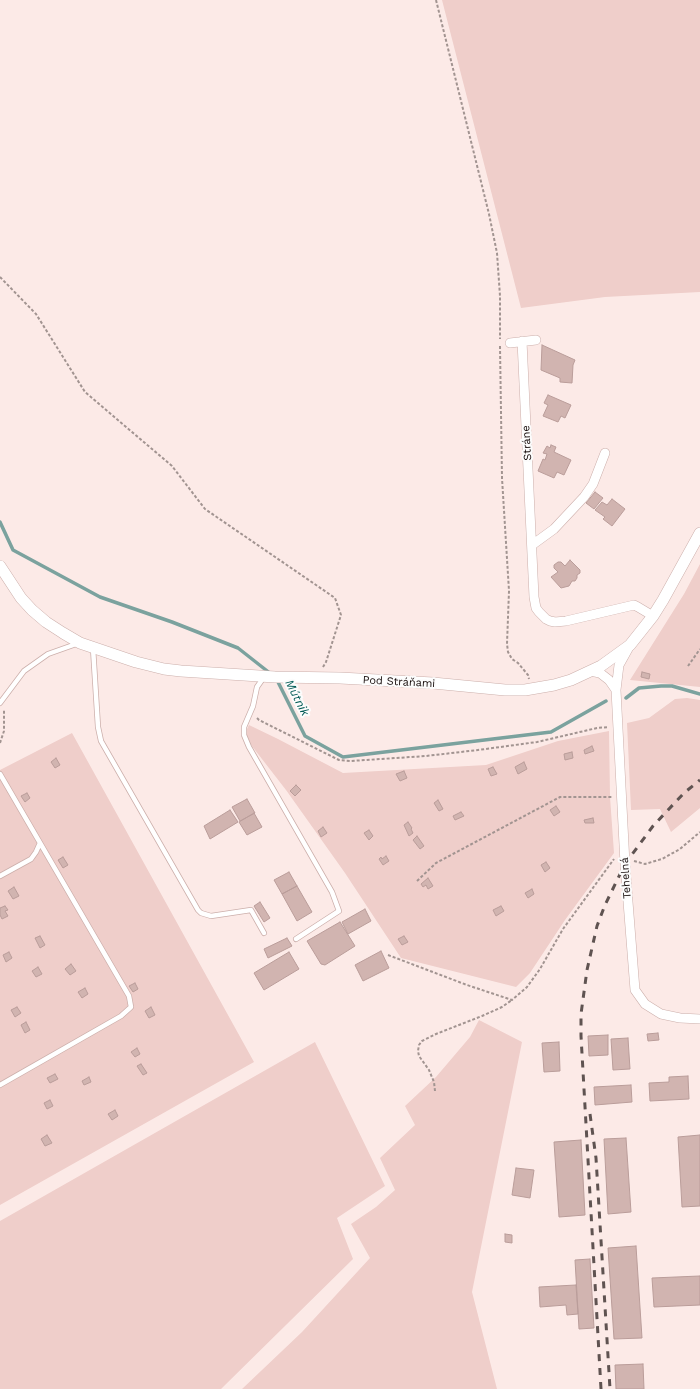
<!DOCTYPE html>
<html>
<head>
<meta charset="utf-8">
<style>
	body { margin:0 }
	canvas { display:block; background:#fceae7 }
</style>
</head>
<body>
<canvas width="700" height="1389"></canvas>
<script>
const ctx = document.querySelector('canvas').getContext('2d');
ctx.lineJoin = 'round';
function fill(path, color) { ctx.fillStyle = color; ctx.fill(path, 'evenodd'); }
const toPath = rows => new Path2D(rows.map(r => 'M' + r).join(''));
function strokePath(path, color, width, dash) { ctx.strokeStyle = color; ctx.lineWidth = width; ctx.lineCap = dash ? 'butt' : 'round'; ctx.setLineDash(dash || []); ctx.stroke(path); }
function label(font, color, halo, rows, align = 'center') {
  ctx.font = font + ' "Work Sans",sans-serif'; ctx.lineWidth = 4; ctx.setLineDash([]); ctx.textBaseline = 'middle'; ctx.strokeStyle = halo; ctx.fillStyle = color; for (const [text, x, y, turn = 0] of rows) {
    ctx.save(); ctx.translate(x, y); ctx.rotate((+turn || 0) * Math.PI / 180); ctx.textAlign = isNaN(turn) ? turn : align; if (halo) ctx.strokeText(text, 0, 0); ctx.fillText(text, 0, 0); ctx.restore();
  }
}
fill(toPath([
	[442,0,700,0,700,292,605,297,521,308],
	[700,564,700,687,630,680,684,594],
	[687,698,700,700,700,808,671,832,660,809,631,810,627,723,649,718,675,699],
	[249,725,278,739,343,773,486,765,558,741,609,731,610,797,614,853,565,920,530,973,516,987,401,958,345,873,286,790,248,741,246,731],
	[72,733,254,1062,0,1205,0,770],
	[479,1020,522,1042,472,1292,497,1389,242,1389,302,1332,370,1258,351,1224,376,1207,395,1190,380,1158,415,1125,405,1106,436,1077,470,1037],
	[315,1042,385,1186,337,1218,353,1259,221,1389,0,1389,0,1221]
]), '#efceca');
strokePath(toPath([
	[0,522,13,550,100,597,172,622,238,648,271,674],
	[277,680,305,736,343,757,551,732,606,701],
	[626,698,639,688,661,686,672,686,700,694]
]), '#7ba29e', 3.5);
const building = toPath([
	[542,345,575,360,573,365,572,383,560,382,560,378,541,370,542,345],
	[548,395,571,405,565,418,561,416,558,422,543,416,548,405,544,403,548,395],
	[551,445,556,447,554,452,571,460,564,475,557,472,554,478,538,471,543,459,545,460,547,454,543,453,547,446,550,448,551,445],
	[595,492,603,498,594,509,586,503,595,492],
	[612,499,625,509,612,526,603,519,605,517,595,510,602,502,607,505,612,499],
	[570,560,580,570,580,573,577,575,577,578,575,581,572,581,569,586,561,588,551,577,558,572,554,568,554,565,558,562,561,562,565,566,570,560],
	[642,672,650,674,649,679,641,677,642,672],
	[592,746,594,751,585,754,584,750,592,746],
	[572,752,573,758,565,760,564,754,572,752],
	[56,758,60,765,55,768,51,762,56,758],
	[524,762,527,769,518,774,515,767,524,762],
	[493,767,497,774,491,776,488,769,493,767],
	[404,771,407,778,400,781,396,774,404,771],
	[296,785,301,790,295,796,290,791,296,785],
	[27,793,30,798,25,802,21,796,27,793],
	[247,799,255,813,240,821,232,807,247,799],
	[438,800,443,809,439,811,434,803,438,800],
	[556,806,560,812,554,816,550,810,556,806],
	[230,810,238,822,210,839,204,826,230,810],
	[461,812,464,816,455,820,453,816,461,812],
	[254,813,262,827,247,835,239,822,254,813],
	[593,818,594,823,585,823,584,820,593,818],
	[408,822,412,828,411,829,413,833,409,836,404,825,408,822],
	[323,827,327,833,321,837,318,831,323,827],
	[369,830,373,836,369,840,364,833,369,830],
	[417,836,424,846,420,849,413,840,417,836],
	[386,856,389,861,383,865,379,859,381,857,382,859,386,856],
	[63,857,68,865,63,868,58,860,63,857],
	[546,862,550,868,545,872,541,865,546,862],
	[289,872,297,886,282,894,274,880,289,872],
	[428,878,433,886,428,889,426,885,423,887,421,884,428,878],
	[297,886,312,912,297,921,282,894,297,886],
	[14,887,19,896,13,899,8,891,14,887],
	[532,889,534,894,528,898,525,893,532,889],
	[260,902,270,918,264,922,254,906,260,902],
	[5,906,8,910,5,911,8,916,2,919,0,915,0,908,5,906],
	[501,906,504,911,496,916,493,910,501,906],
	[365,909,371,921,348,934,342,922,365,909],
	[340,922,355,946,325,965,321,964,307,941,340,922],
	[40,936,45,945,40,948,35,938,40,936],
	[404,936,408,942,402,945,398,939,404,936],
	[287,938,292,946,268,958,264,949,287,938],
	[381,951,389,968,363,981,355,965,381,951],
	[9,952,12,958,6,962,3,955,9,952],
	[289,952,299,969,264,990,254,973,289,952],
	[71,964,76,971,70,975,65,969,71,964],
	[38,967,42,974,36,977,32,971,38,967],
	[135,983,138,989,133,992,129,986,135,983],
	[85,988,88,994,82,998,78,992,85,988],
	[17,1007,21,1013,15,1017,11,1010,17,1007],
	[151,1007,155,1015,149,1018,145,1011,151,1007],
	[26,1022,30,1030,25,1033,21,1025,26,1022],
	[658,1033,659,1040,648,1041,647,1034,658,1033],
	[608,1035,608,1055,589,1056,588,1036,608,1035],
	[628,1038,630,1069,613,1070,611,1039,628,1038],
	[559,1042,560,1071,544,1072,542,1043,559,1042],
	[137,1048,140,1054,135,1057,131,1052,137,1048],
	[141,1064,147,1073,143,1075,137,1066,141,1064],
	[55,1074,58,1079,50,1083,47,1078,55,1074],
	[688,1076,689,1099,650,1101,649,1083,669,1082,669,1077,688,1076],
	[89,1077,91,1082,84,1085,82,1081,89,1077],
	[631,1085,632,1102,595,1105,594,1087,631,1085],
	[50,1100,53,1106,47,1109,44,1103,50,1100],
	[115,1110,118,1116,112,1120,108,1114,115,1110],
	[47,1135,52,1143,45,1146,41,1139,47,1135],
	[700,1135,700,1206,682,1207,678,1137,700,1135],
	[626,1138,631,1212,608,1214,604,1139,626,1138],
	[581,1140,585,1215,559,1217,554,1142,581,1140],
	[516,1168,534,1170,530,1198,512,1195,516,1168],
	[505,1234,512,1235,512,1243,505,1242,505,1234],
	[636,1246,642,1338,614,1339,608,1248,636,1246],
	[590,1259,594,1328,579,1329,575,1260,590,1259],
	[700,1276,700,1305,654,1307,652,1278,700,1276],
	[576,1285,578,1314,567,1315,566,1305,540,1307,539,1287,576,1285],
	[643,1364,644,1389,616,1389,615,1365,643,1364]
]);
fill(building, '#d1b4b0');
strokePath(building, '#ba9d9a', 1);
const service = toPath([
	[93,648,98,727,101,741,198,910,201,913,211,916,251,910,264,933],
	[264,677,257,687,253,706,244,727,244,735,249,747,332,892,339,911,296,939],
	[0,703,24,671,48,654,79,643],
	[0,774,129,996,131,1007,121,1016,0,1085],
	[0,876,31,859,36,852,40,843]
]);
const minor = toPath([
	[522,341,534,597,536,608,539,612,546,619,550,621,555,622,566,621,634,605,638,607,653,616],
	[510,343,536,340],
	[532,545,554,529,584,497,593,484,605,453],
	[629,647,619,665,616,690,625,864,635,990,645,1004,661,1014,680,1018,700,1019],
	[590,671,600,673,609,680,616,690]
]);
const tertiary = toPath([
	[0,566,21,598,32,610,46,622,63,633,80,643,136,662,164,669,181,671,275,677,340,678,433,683,505,690,525,690,554,685,571,680,601,666,630,645,653,616,663,600,700,533]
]);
strokePath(service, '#ccafab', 6);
strokePath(minor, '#ccafab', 10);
strokePath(tertiary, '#ccafab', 12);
strokePath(toPath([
	[436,0,489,214,497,253,500,296,500,339],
	[0,277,36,314,85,392,172,466,205,509,335,598,341,615,326,662,323,667],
	[500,346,502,478,509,591,507,644,508,652,512,659,518,663,528,675,529,679],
	[688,666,700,649],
	[257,718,259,720,339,760,351,761,426,756,478,750,537,742,597,728,609,727],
	[0,743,4,731,4,710],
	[634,861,645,864,662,859,680,849,700,832],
	[417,881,436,863,560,797,612,797],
	[388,955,467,985,512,1000,527,987,540,969,563,929,614,859],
	[435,1091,434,1082,429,1070,419,1056,418,1051,419,1045,422,1041,436,1034,482,1016,502,1007,512,1000]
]), '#a29491', 2, [3, 2]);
strokePath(service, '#fff', 4.5);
strokePath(minor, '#fff', 9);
strokePath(tertiary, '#fff', 11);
strokePath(toPath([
	[590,1114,596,1158,610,1389],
	[601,1389,581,1036,581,1014,587,970,597,926,605,905,625,864,653,826,684,793,700,780]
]), '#5f5351', 3, [7, 7]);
label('11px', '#150b0a', '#fcfcfc', [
	["Stráne",527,443,-93],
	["Pod Stráňami",399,682,3],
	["Tehelná",626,878,-94]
]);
label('italic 12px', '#005a55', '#fcfcfc', [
	["Mútnik",297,698,63]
]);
</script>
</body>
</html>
